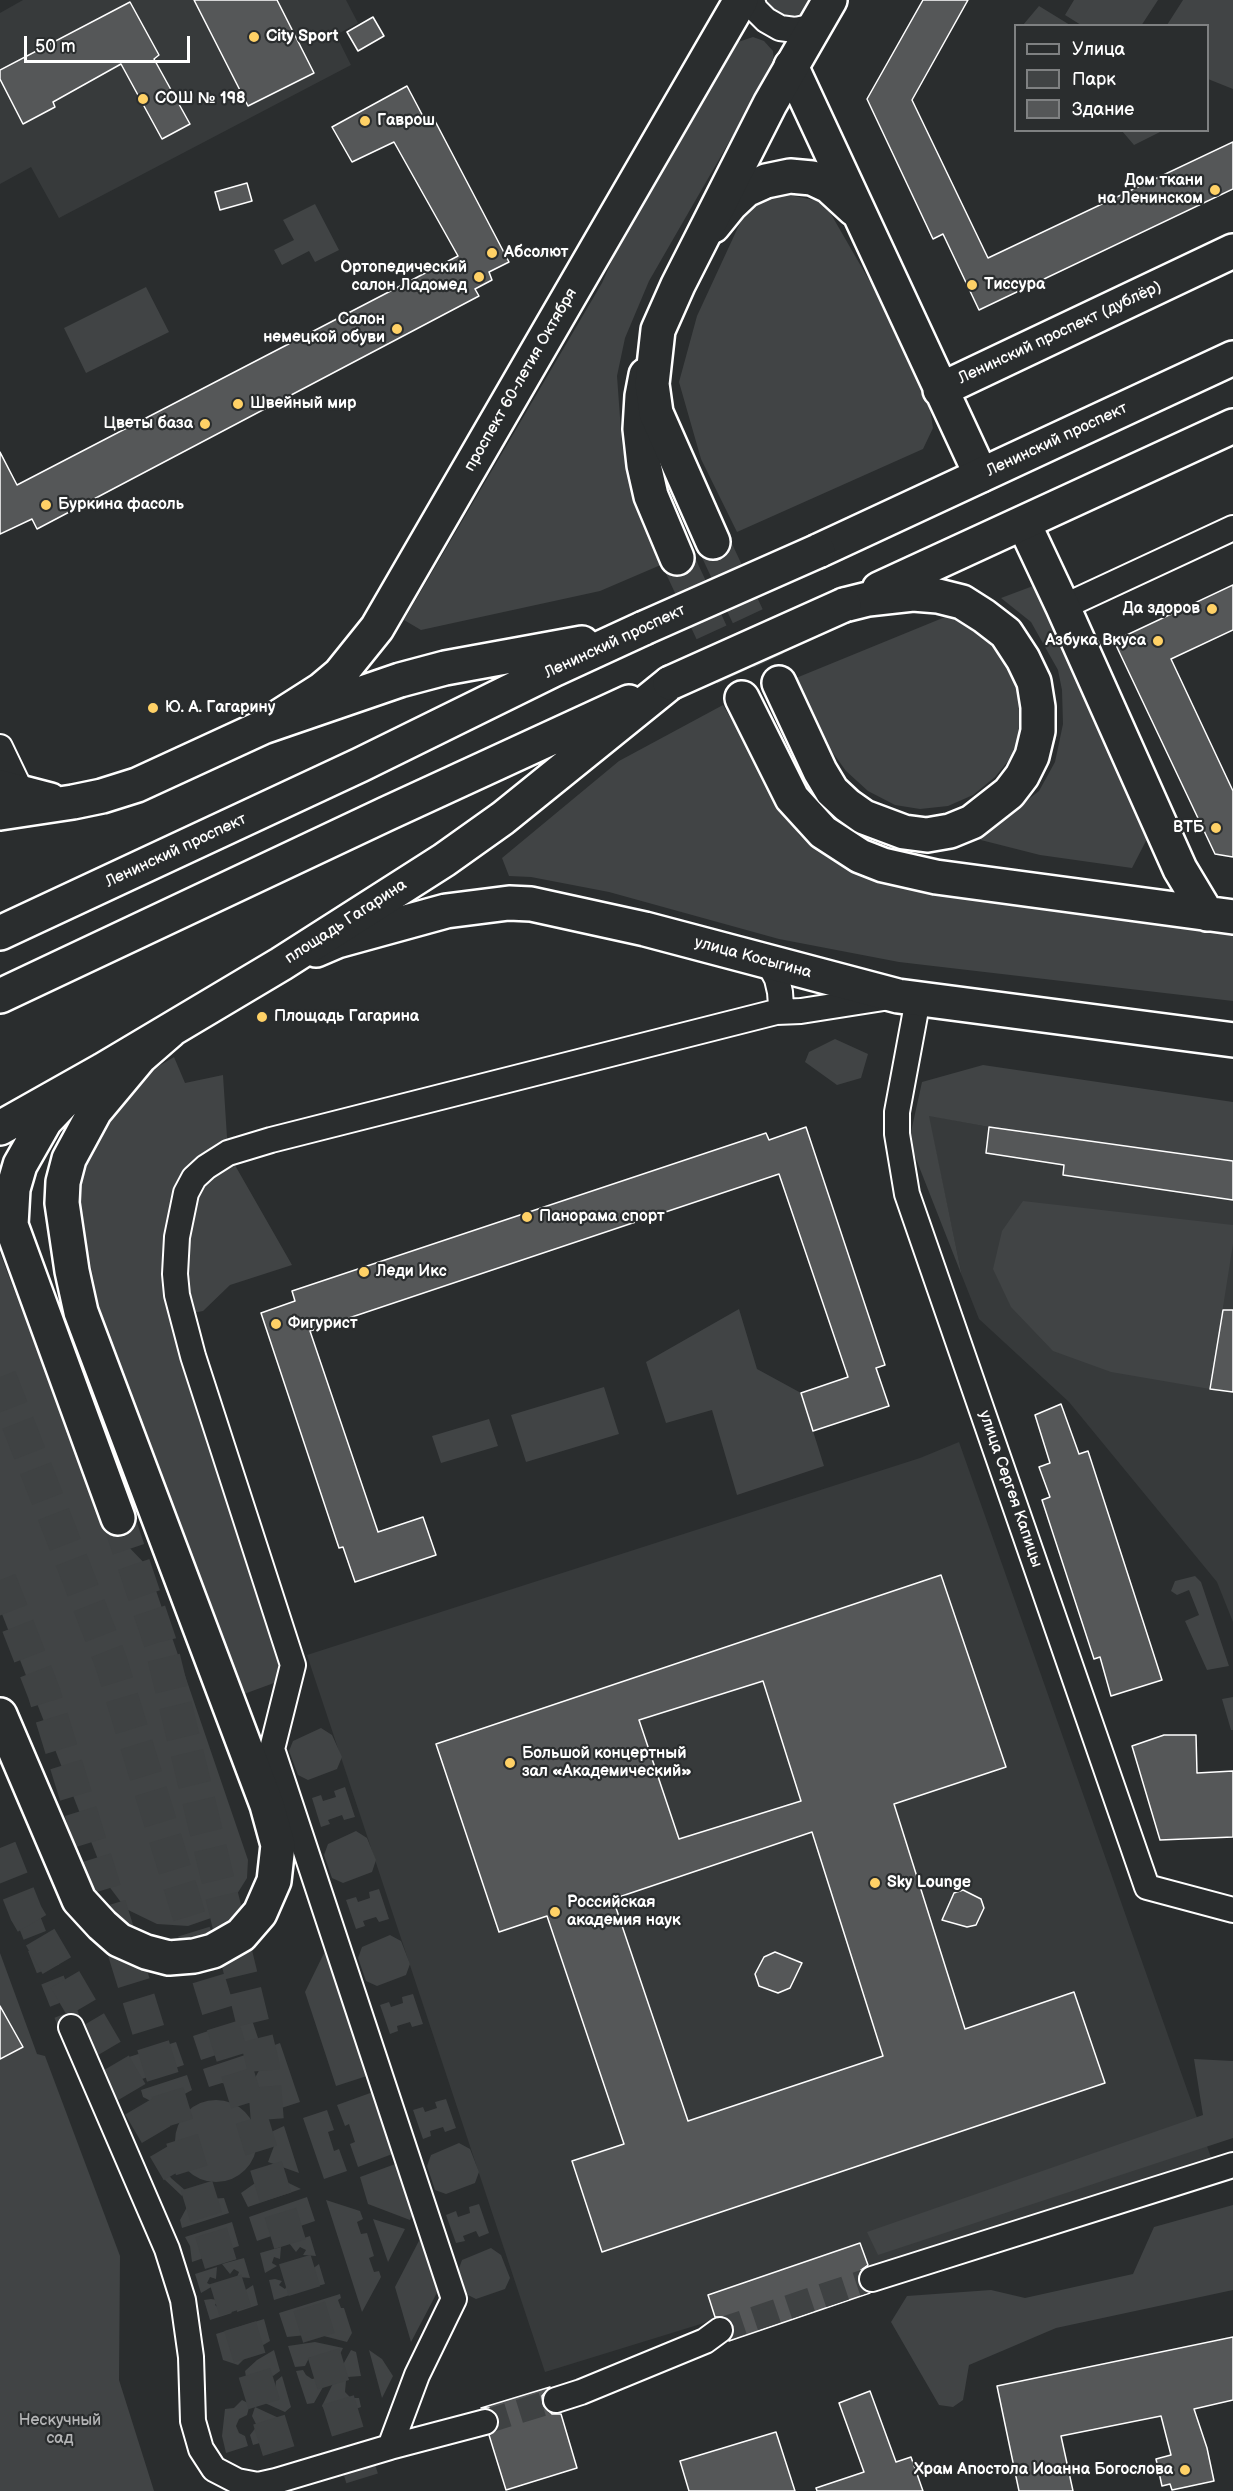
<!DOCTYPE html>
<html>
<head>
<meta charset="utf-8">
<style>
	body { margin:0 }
	#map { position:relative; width:1233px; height:2491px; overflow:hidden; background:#2a2d2e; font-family:"Balsamiq Sans",sans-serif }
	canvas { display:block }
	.legend { position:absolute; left:1014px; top:24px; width:195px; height:108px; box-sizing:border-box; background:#2a2d2e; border:2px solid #7f8182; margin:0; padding:8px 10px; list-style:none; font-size:18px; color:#fff }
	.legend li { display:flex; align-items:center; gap:12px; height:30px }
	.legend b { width:30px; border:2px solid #7f8182 }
	.scale { position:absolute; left:24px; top:36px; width:166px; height:27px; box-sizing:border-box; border:3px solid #fff; border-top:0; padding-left:8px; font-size:18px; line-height:21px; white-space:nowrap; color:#fff; -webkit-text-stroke:4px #2a2d2e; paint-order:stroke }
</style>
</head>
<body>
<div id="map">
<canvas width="1233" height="2491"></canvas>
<ul class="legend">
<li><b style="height:8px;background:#2a2d2e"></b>Улица</li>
<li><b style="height:16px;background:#414445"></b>Парк</li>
<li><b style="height:16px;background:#555758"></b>Здание</li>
</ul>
<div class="scale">50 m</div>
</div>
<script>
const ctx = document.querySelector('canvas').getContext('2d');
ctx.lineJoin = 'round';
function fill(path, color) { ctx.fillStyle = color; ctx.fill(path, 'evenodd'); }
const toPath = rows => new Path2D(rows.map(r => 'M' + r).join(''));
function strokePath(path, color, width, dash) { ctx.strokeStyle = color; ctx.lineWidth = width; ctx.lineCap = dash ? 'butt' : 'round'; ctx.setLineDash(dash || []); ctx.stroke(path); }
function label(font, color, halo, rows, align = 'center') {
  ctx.font = font + ' "Balsamiq Sans",sans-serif'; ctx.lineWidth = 4.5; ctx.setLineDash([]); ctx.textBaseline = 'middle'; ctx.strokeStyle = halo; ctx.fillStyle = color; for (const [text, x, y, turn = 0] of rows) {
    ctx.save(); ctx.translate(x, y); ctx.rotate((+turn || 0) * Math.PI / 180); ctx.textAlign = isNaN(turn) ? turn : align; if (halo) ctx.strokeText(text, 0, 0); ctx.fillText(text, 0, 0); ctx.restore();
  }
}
fill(toPath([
	[23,0,346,0,358,23,336,35,351,65,59,218,31,167,0,184,0,13],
	[928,1115,989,1127,1233,1161,1233,1622,1217,1582,1069,1402,979,1319,962,1276],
	[959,1442,1214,2166,545,2372,307,1655,920,1458]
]), '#373a3b');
fill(toPath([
	[767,0,811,0,799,16,788,18,778,16,768,6],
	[1074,0,1158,0,1141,26,1081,25,1065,15],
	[1183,0,1233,0,1233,89,1208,79,1208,26,1167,25],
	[1039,6,1070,25,1023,25],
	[753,37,764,41,773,51,774,64,649,281,625,338,617,376,622,445,634,492,670,561,600,591,421,630,404,620,602,283,628,224,738,42],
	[1122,131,1162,131,1134,145],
	[774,192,824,202,925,377,933,428,923,449,737,532,701,459,679,382,697,316,746,210],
	[315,204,339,250,315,262,309,251,282,265,274,250,294,240,283,220],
	[146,287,169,332,86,373,64,328],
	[1033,586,1148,837,1132,868,1040,855,969,837,1002,820,1039,791,1055,762,1063,724,1062,690,1058,670,1031,622,1001,598],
	[950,615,979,627,999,646,1021,691,1022,731,1013,755,995,777,973,795,948,806,920,809,895,805,868,791,846,771,828,746,796,678],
	[723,705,799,835,838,864,884,882,1233,930,1233,1001,899,962,779,939,609,892,531,877,509,876,502,858,619,761],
	[835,1039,868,1054,861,1078,837,1085,805,1062,809,1052],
	[174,1057,185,1083,223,1075,228,1153,292,1265,230,1285,203,1311,182,1315,293,1665,274,1683,244,1694,131,1407,99,1306,81,1218,81,1171,105,1123,137,1079],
	[983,1065,1233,1102,1233,1161,989,1127,929,1116,962,1276,909,1141,922,1082],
	[1023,1201,1233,1225,1233,1244,1210,1389,1111,1372,1053,1351,1011,1307,993,1269,1002,1231],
	[0,1253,101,1518,148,1567,248,1860,247,1878,232,1902,214,1917,188,1926,157,1924,126,1909,108,1885,0,1609],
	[739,1309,757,1369,801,1393,824,1466,737,1495,712,1410,666,1423,646,1362],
	[604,1387,619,1434,526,1462,511,1415],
	[489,1419,498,1446,441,1463,432,1436],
	[1195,1576,1201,1582,1229,1666,1207,1670,1185,1621,1199,1615,1189,1590,1177,1595,1171,1591,1175,1581],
	[1233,1697,1233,1730,1231,1730,1222,1699],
	[321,1728,332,1735,342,1757,337,1769,308,1780,298,1775,289,1751,293,1741],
	[345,1787,355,1817,344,1820,342,1815,328,1820,330,1824,321,1827,312,1798,321,1795,323,1801,336,1797,334,1791],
	[356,1831,367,1838,376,1860,372,1872,343,1883,332,1878,324,1855,328,1844],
	[379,1889,389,1919,379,1922,376,1917,363,1921,365,1926,356,1929,346,1900,356,1897,358,1902,370,1898,369,1892],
	[390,1935,401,1941,410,1964,406,1975,377,1986,366,1981,358,1958,362,1947],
	[327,1947,370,2075,336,2086,305,1992],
	[0,1953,37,2054,45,2056,120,2256,119,2380,154,2491,0,2491],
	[413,1994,423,2024,412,2027,410,2022,397,2026,398,2031,390,2034,380,2005,389,2002,391,2007,403,2003,402,1997],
	[251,2017,259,2041,201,2060,193,2036],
	[176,2042,184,2065,136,2081,135,2069,129,2057],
	[280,2043,300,2102,269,2112,259,2098,248,2091,272,2046],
	[257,2051,239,2087,222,2083,209,2087,203,2069],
	[1194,2059,1233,2061,1233,2138,878,2255,867,2232,1203,2115],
	[187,2075,192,2090,181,2096,170,2111,143,2097,141,2090],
	[373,2092,395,2153,358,2167,350,2144,355,2142,349,2124,345,2126,337,2105],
	[446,2099,456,2128,445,2132,443,2127,430,2131,431,2136,423,2139,413,2110,423,2107,425,2112,437,2108,435,2102],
	'175 2141a41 41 0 1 1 82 0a41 41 0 1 1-82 0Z',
	[327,2110,334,2130,328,2132,334,2151,339,2149,347,2171,324,2179,303,2118],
	[284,2126,299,2173,268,2162,274,2146,271,2132],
	[459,2143,470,2149,479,2172,475,2183,446,2194,435,2190,427,2166,431,2155],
	[398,2163,415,2211,410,2220,368,2204,360,2177],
	[165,2168,171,2178,186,2191,182,2196,163,2178,159,2170],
	[264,2171,301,2189,248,2207,241,2193,258,2181],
	[194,2194,209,2199,224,2198,229,2213,182,2228,180,2220],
	[307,2197,315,2221,257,2241,249,2217],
	[326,2200,360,2211,363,2219,357,2222,361,2234,367,2233,374,2256,369,2258,374,2272,379,2271,381,2277,362,2312],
	[479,2204,489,2233,479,2237,476,2231,463,2236,465,2241,456,2243,446,2215,456,2211,458,2217,470,2213,469,2207],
	[1233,2205,1233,2290,1056,2328,969,2365,963,2400,953,2407,939,2405,891,2322,907,2296,991,2290,1025,2298,1133,2274,1154,2227],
	[373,2219,405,2229,388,2262],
	[232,2222,239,2246,192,2262,190,2246,185,2237],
	[422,2235,440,2287,411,2342,395,2287],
	[310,2236,316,2256,303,2255,306,2250,300,2247,296,2252,289,2243],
	[281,2247,280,2259,274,2257,272,2263,277,2266,265,2273,260,2253],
	[491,2248,501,2255,510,2278,505,2289,476,2299,466,2294,458,2271,462,2260],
	[244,2258,250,2278,237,2277,239,2272,234,2269,230,2274,222,2264],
	[319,2264,325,2284,303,2290,304,2278,310,2281,313,2275,308,2272],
	[217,2267,216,2279,210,2277,207,2283,213,2286,201,2293,195,2274],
	[275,2279,282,2281,279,2285,285,2289,288,2284,296,2293,274,2300,269,2280],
	[253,2285,258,2305,237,2312,238,2299,244,2302,246,2296,241,2293],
	[340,2294,341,2298,338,2300,341,2308,344,2308,352,2333,347,2342,316,2334,287,2337,279,2313],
	[211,2299,218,2300,215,2305,220,2309,224,2304,232,2313,210,2320,204,2300],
	[264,2319,270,2341,250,2353,238,2365,223,2360,216,2334],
	[315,2342,343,2348,332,2370,324,2367,322,2360,317,2357,309,2358,305,2366,295,2367,288,2346],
	[274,2350,280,2371,273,2376,264,2374,258,2378,254,2398,244,2394,247,2383,245,2371,257,2360],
	[351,2350,356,2352,361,2376,348,2377,339,2372],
	[369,2350,382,2359,393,2376,382,2398],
	[303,2370,306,2375,312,2379,320,2377,324,2371,331,2373,314,2403,307,2404,296,2371],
	[282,2376,291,2407,285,2412,258,2400,261,2393,268,2395,275,2391,276,2381],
	[336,2377,346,2381,345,2392,351,2398,359,2398,361,2407,331,2419,322,2406],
	[242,2400,250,2404,247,2415,239,2419,236,2426,239,2433,245,2436,248,2446,226,2453,222,2436,225,2409,234,2408],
	[255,2407,281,2419,280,2437,253,2445,250,2435,257,2426,252,2416]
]), '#414445');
const building = toPath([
	[194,0,277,0,314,73,248,106,194,0],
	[923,0,968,0,912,100,988,258,1233,142,1233,189,979,310,943,234,933,239,867,99,923,0],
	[130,2,159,55,154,59,190,124,162,139,121,64,53,102,55,107,23,124,0,79,0,70,130,2],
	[373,17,384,36,358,51,347,32,373,17],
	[407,86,426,122,434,119,509,262,489,272,492,280,475,289,479,296,37,529,32,519,0,534,0,452,17,485,458,256,394,142,352,162,332,127,407,86],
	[247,183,252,201,220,210,215,192,247,183],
	[1233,585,1233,630,1171,659,1233,791,1233,857,1215,854,1114,641,1233,585],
	[806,1127,885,1365,876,1368,889,1406,813,1431,801,1393,848,1377,779,1174,310,1331,378,1532,423,1517,436,1555,355,1582,343,1547,339,1548,261,1313,295,1301,292,1291,766,1133,769,1140,806,1127],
	[989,1127,1233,1161,1233,1200,1063,1175,1064,1165,986,1153,989,1127],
	[1223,1310,1233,1310,1233,1392,1210,1389,1223,1310],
	[1061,1404,1079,1454,1088,1451,1162,1680,1111,1696,1100,1657,1094,1659,1042,1500,1050,1497,1039,1467,1050,1463,1035,1415,1061,1404],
	[941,1575,1006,1767,894,1804,965,2029,1074,1992,1105,2083,602,2252,572,2161,624,2144,547,1916,499,1932,436,1744,941,1575],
	[763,1681,801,1801,679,1839,639,1720,763,1681],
	[812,1832,883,2056,688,2121,613,1899,812,1832],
	[1164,1735,1196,1735,1197,1773,1233,1771,1233,1837,1160,1840,1132,1746,1164,1735],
	[963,1890,981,1899,984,1908,976,1925,967,1927,942,1920,954,1893,963,1890],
	[775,1952,802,1963,790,1988,778,1993,759,1986,755,1974,764,1957,775,1952],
	[0,2006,23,2047,0,2059,0,2006],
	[860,2243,868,2265,861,2270,858,2283,863,2290,870,2293,729,2341,734,2329,732,2322,725,2317,715,2317,708,2295,860,2243],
	[1233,2337,1233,2400,1194,2409,1207,2448,1214,2481,1172,2490,1170,2484,1162,2486,1156,2459,1171,2455,1161,2416,1061,2436,1073,2491,1019,2491,997,2386,1233,2337],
	[550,2387,542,2396,543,2405,552,2414,561,2414,577,2468,506,2490,489,2435,499,2426,499,2418,489,2408,481,2408,550,2387],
	[870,2391,896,2462,911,2457,923,2491,817,2491,816,2488,864,2472,839,2403,870,2391],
	[776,2432,795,2491,689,2491,680,2461,776,2432]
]);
fill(building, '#555758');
strokePath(building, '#fff', 1.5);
strokePath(toPath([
	[26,1913,71,2027],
	[720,2330,872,2279],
	[485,2422,556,2400]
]), '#3f4243', 24, [24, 12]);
strokePath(toPath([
	[677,558,742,698]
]), '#3f4243', 33, [33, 16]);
strokePath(toPath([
	[713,542,779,683],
	[0,1377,111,1662,366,2491],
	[118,1518,160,1642,263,2065,268,2129],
	[0,1580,44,1693,291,2491],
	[0,1848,26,1913,178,2172]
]), '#3f4243', 33, [33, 16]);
const street = toPath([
	[752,0,755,9,766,20,780,28,795,30,810,27,820,19],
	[1063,607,1233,528],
	[0,747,22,793],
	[768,962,777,979,780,992,781,1006,776,1012],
	[918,999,897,1112,897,1134,907,1194,1147,1887,1233,1910],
	[71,2027,167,2249,183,2300,191,2357,193,2421,201,2449,214,2469,237,2481,258,2485,276,2481,390,2447,485,2422],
	[872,2279,1233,2165],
	[556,2400,581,2392,705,2341,720,2330],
	[390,2447,417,2375,454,2299,272,1749,293,1665,193,1356,177,1295,175,1274,177,1237,186,1193,194,1178,206,1167,228,1153,271,1140,776,1012,801,1011,890,997]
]);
const secondary = toPath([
	[791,66,981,475],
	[713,226,730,205,746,190,766,181,790,176,812,178,829,186,854,209],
	[646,375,642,396,640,429,644,465,651,496,677,558],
	[940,390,1233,251],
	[1024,524,1063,607,1180,869,1207,914],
	[742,698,792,798,823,832,860,856,883,865,936,877,1233,917],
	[316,950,337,941,446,911,509,903,531,904,645,929,898,996,1233,1040]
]);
const primary = toPath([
	[713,542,656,413,652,384,658,330,678,285,770,104,830,0],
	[818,551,1233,358],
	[879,589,1233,426],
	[779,683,820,771,832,791,847,805,864,817,904,832,927,835,950,831,972,822,1009,793,1022,776,1032,756,1038,731,1038,707,1034,682,1023,659,1006,633,984,616,962,602,938,596,913,594,868,599,844,605],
	[263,727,321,690,340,674,377,628,741,0],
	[0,787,50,800],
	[0,813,73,802,102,796,137,785,263,727,400,680,445,668,582,643],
	[0,933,360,765,555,669,644,628],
	[0,996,386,814,629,702],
	[66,1099,45,1121,20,1165,13,1189,11,1225,118,1518],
	[0,1128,103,1070,281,964,444,860,503,818,670,683],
	[0,1715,79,1900,102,1925,119,1940,146,1952,169,1958,194,1956,213,1951,241,1935,260,1913,274,1881,278,1845,267,1805,81,1312,72,1271,62,1203,63,1182,69,1159,95,1111,140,1057,170,1031]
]);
strokePath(street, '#fff', 28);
strokePath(secondary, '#fff', 38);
strokePath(primary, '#fff', 38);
strokePath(street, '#2a2d2e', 24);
strokePath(secondary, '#2a2d2e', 33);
strokePath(primary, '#2a2d2e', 33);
const primaryBridge = toPath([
	[644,628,818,551],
	[670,683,844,605]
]);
strokePath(primaryBridge, '#fff', 38, []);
strokePath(primaryBridge, '#2a2d2e', 33);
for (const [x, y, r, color] of [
	[254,37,6,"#ffd166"],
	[143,99,6,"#ffd166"],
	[365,121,6,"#ffd166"],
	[1215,190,6,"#ffd166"],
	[492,253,6,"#ffd166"],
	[479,277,6,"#ffd166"],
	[972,285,6,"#ffd166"],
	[397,329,6,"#ffd166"],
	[238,404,6,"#ffd166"],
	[205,424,6,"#ffd166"],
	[46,505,6,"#ffd166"],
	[1212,609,6,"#ffd166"],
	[1158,641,6,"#ffd166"],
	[153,708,6,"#ffd166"],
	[1216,828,6,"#ffd166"],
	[262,1017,6,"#ffd166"],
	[527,1217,6,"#ffd166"],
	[364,1272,6,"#ffd166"],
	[276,1324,6,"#ffd166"],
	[510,1763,6,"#ffd166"],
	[875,1883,6,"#ffd166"],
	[555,1912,6,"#ffd166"],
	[1185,2470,6,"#ffd166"]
]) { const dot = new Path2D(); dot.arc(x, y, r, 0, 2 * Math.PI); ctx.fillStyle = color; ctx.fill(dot); strokePath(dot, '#2a2d2e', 2); }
label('bold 16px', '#fff', '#2a2d2e', [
	["City Sport",266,37],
	["СОШ № 198",155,99],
	["Гаврош",377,121],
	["Дом ткани",1203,181,"right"],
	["на Ленинском",1203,199,"right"],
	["Абсолют",504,253],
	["Ортопедический",467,268,"right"],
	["салон Ладомед",467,286,"right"],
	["Тиссура",984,285],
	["Салон",385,320,"right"],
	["немецкой обуви",385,338,"right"],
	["Швейный мир",250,404],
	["Цветы база",193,424,"right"],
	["Буркина фасоль",58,505],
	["Да здоров",1200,609,"right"],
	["Азбука Вкуса",1146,641,"right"],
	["Ю. А. Гагарину",165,708],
	["ВТБ",1204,828,"right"],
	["Площадь Гагарина",274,1017],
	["Панорама спорт",539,1217],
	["Леди Икс",376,1272],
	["Фигурист",288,1324],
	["Большой концертный",522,1754],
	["зал «Академический»",522,1772],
	["Sky Lounge",887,1883],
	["Российская",567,1903],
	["академия наук",567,1921],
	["Храм Апостола Иоанна Богослова",1173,2470,"right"]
], 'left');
label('16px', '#fff', '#2a2d2e', [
	["Ленинский проспект (дублёр)",1060,333,-25],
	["проспект 60-летия Октября",521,380,-60],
	["Ленинский проспект",1057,440,-25],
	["Ленинский проспект",615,642,-25],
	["Ленинский проспект",176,851,-25],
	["площадь Гагарина",346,922,-33],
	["улица Косыгина",753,958,15],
	["улица Сергея Капицы",1010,1489,71]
]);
label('16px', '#b3b4b5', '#2a2d2e', [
	["Нескучный",60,2421],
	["сад",60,2439]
]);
</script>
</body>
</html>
